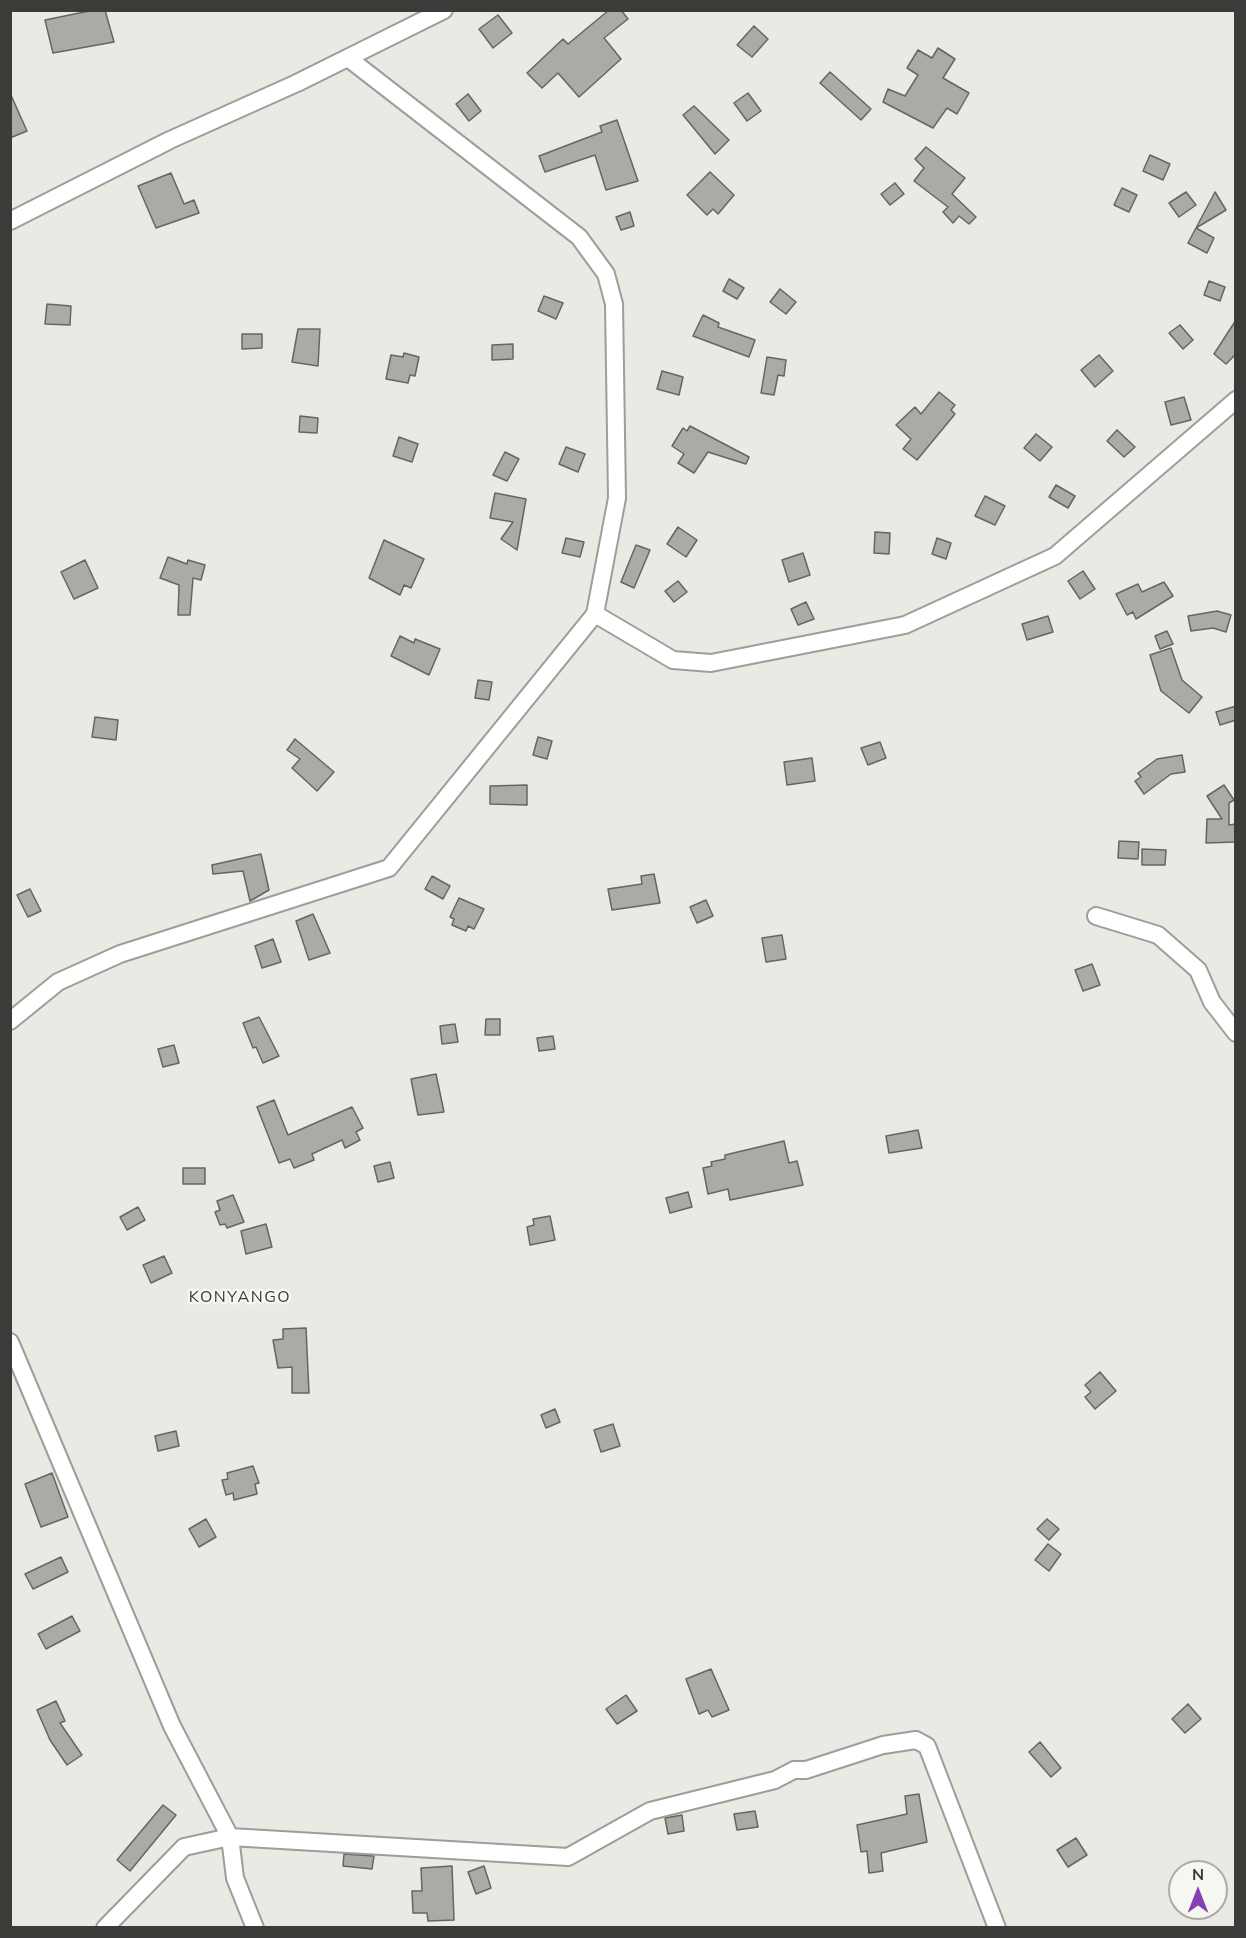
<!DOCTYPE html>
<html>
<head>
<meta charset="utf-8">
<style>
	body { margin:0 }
	#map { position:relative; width:1246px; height:1938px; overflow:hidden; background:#eae9e4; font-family:Mulish,sans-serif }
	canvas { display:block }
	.frame { position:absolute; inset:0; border:12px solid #3b3b39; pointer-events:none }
	.north { position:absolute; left:1168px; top:1860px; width:60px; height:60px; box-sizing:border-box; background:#f7f7f1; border:2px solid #acaca7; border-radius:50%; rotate:0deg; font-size:16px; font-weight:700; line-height:24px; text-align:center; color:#3b3b39 }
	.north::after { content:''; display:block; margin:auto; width:21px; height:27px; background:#8440b4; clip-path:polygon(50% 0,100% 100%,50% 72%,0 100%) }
</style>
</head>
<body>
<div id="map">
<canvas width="1246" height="1938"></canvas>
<div class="frame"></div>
<div class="north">N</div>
</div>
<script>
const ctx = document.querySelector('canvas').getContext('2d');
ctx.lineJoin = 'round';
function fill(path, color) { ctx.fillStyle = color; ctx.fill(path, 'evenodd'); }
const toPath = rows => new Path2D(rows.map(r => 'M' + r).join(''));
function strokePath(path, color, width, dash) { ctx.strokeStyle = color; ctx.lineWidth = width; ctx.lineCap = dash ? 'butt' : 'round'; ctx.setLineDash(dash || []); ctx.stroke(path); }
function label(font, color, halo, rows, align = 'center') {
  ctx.font = font + ' Mulish,sans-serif'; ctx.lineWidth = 5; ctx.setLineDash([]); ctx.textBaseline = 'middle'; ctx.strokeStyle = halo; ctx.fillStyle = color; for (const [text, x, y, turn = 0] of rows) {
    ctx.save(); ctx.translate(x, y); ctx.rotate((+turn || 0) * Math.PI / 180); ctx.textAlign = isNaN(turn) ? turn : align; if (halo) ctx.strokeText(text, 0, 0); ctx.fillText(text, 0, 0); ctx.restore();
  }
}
const building = toPath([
	[94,10,105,10,114,42,53,53,45,20,94,10],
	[609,10,621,10,628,19,604,38,621,59,579,97,558,73,542,88,527,73,563,39,568,44,609,10],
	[498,15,512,33,493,48,479,29,498,15],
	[754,26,768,39,752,57,737,45,754,26],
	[938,48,955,59,943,78,969,93,957,114,947,108,933,128,883,102,888,89,905,96,918,75,907,68,918,50,932,58,938,48],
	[830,72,871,109,861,120,820,83,830,72],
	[10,93,27,131,10,138,10,93],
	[748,93,761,111,747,121,734,103,748,93],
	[468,94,481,111,469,121,456,104,468,94],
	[694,106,729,140,715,154,683,115,694,106],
	[617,120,638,181,606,190,595,155,545,172,539,156,602,132,600,126,617,120],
	[926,147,965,178,952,194,976,217,969,224,959,216,953,223,943,212,948,207,914,181,924,168,915,159,926,147],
	[1150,155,1170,164,1163,180,1143,171,1150,155],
	[710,172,734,195,718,214,713,209,707,215,687,195,710,172],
	[171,173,184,204,194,200,199,213,156,228,138,186,171,173],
	[895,183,904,194,890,205,881,194,895,183],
	[1122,188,1137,195,1129,212,1114,205,1122,188],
	[1186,192,1196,205,1179,217,1169,203,1186,192],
	[1215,192,1226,210,1196,228,1215,192],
	[630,212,634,226,621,230,616,217,630,212],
	[1196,228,1214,238,1207,253,1188,243,1196,228],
	[729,279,744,288,737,299,723,291,729,279],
	[1209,281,1225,287,1220,301,1204,295,1209,281],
	[780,289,796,302,786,314,770,302,780,289],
	[544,296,563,303,556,319,538,311,544,296],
	[47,304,71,306,70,325,45,324,47,304],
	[703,315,719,323,718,327,755,340,749,357,693,336,703,315],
	[1236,320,1236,354,1226,364,1214,354,1236,320],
	[1180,325,1193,340,1183,349,1169,333,1180,325],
	[298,329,320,329,318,366,292,362,298,329],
	[242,334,262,334,262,348,242,349,242,334],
	[513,344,513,359,492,360,492,345,513,344],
	[404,353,419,357,415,376,410,375,408,383,386,379,391,355,403,357,404,353],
	[1099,355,1113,371,1095,387,1081,370,1099,355],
	[767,357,786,360,784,376,778,375,774,395,761,393,767,357],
	[662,371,683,377,679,395,657,389,662,371],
	[939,392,955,405,951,410,955,414,917,460,903,449,911,439,896,425,915,407,921,414,939,392],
	[1184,397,1191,420,1171,425,1165,402,1184,397],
	[300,416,318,418,317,433,299,432,300,416],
	[690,426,749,457,746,464,708,452,694,473,678,463,684,454,672,446,683,428,687,431,690,426],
	[1117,430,1135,447,1124,457,1107,441,1117,430],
	[1036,434,1052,447,1040,461,1024,448,1036,434],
	[399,437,418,444,412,462,393,456,399,437],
	[566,447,585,454,578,472,559,464,566,447],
	[505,452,519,459,507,481,493,475,505,452],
	[1056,485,1075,496,1068,508,1049,497,1056,485],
	[495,493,526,499,517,550,501,539,513,522,490,518,495,493],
	[985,496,1005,506,995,525,975,516,985,496],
	[678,527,697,540,686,557,667,544,678,527],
	[875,532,890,533,889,554,874,553,875,532],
	[566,538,584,542,580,557,562,553,566,538],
	[937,538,951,543,946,559,932,554,937,538],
	[384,540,424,559,411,588,404,585,400,595,369,578,384,540],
	[636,545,650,550,634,588,621,582,636,545],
	[803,553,810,575,789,582,782,560,803,553],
	[168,557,187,564,188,560,205,565,201,580,193,578,190,615,178,615,179,585,160,578,168,557],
	[85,560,98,588,74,599,61,572,85,560],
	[1083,571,1095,589,1080,599,1068,581,1083,571],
	[678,581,687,592,674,602,665,591,678,581],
	[1164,582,1173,596,1136,619,1133,612,1127,615,1116,594,1138,584,1142,592,1164,582],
	[806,602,814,619,798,625,791,609,806,602],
	[1217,611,1231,615,1226,632,1213,628,1191,631,1188,616,1217,611],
	[1048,616,1053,632,1027,640,1022,624,1048,616],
	[1167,631,1173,644,1160,649,1155,636,1167,631],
	[400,636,414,643,415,639,440,649,429,675,391,656,400,636],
	[1171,648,1182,680,1202,697,1189,713,1161,691,1150,655,1171,648],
	[478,680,492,682,489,700,475,698,478,680],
	[1236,706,1236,720,1220,725,1216,712,1236,706],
	[95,717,118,720,116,740,92,737,95,717],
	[538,737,552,741,547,759,533,755,538,737],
	[295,739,334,772,317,791,292,768,300,759,287,750,295,739],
	[880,742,886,758,868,765,861,748,880,742],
	[1182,755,1185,772,1171,774,1144,794,1135,781,1141,777,1138,773,1157,759,1182,755],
	[812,758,815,781,787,785,784,762,812,758],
	[527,785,527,805,490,804,490,786,527,785],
	[1224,785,1234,800,1229,803,1229,825,1236,824,1236,842,1206,843,1207,819,1222,819,1207,796,1224,785],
	[1119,841,1139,842,1138,859,1118,858,1119,841],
	[1142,849,1166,850,1165,865,1142,865,1142,849],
	[261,854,269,890,250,901,243,871,213,874,212,865,261,854],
	[654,874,660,903,612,910,608,889,642,884,641,876,654,874],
	[432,876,450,886,443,899,425,889,432,876],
	[30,889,41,911,28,917,17,895,30,889],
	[459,898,484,909,474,929,468,926,466,931,452,925,454,919,450,917,459,898],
	[706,900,713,916,697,923,690,907,706,900],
	[313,914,330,953,309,960,296,921,313,914],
	[782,935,786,959,766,962,762,938,782,935],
	[273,939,281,962,262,968,255,946,273,939],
	[1092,964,1100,985,1083,991,1075,970,1092,964],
	[259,1017,279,1056,263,1063,256,1047,253,1048,243,1023,259,1017],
	[486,1019,500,1019,500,1035,485,1035,486,1019],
	[455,1024,458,1042,442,1044,440,1026,455,1024],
	[553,1036,555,1049,539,1051,537,1038,553,1036],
	[174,1045,179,1063,163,1067,158,1049,174,1045],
	[436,1074,444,1112,418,1115,411,1079,436,1074],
	[274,1100,288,1135,352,1107,363,1128,356,1132,360,1140,345,1148,342,1140,312,1154,314,1160,294,1168,290,1159,279,1163,257,1107,274,1100],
	[918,1130,922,1148,889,1153,886,1136,918,1130],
	[784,1141,789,1163,797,1161,803,1185,730,1200,728,1189,708,1194,703,1168,712,1166,711,1162,725,1159,725,1155,784,1141],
	[390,1162,394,1178,378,1182,374,1166,390,1162],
	[183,1168,205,1168,205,1184,183,1184,183,1168],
	[688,1192,692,1207,670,1213,666,1198,688,1192],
	[233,1195,244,1222,227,1228,225,1224,220,1225,215,1212,220,1210,217,1201,233,1195],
	[138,1207,145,1220,127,1230,120,1217,138,1207],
	[550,1216,555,1240,530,1245,527,1227,534,1225,533,1219,550,1216],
	[266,1224,272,1247,246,1254,241,1231,266,1224],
	[164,1256,172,1273,151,1283,143,1265,164,1256],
	[306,1328,309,1393,292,1393,292,1367,278,1368,273,1340,283,1339,283,1329,306,1328],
	[1100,1372,1116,1391,1095,1409,1085,1397,1091,1392,1085,1385,1100,1372],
	[555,1409,560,1422,546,1428,541,1415,555,1409],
	[613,1424,620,1446,601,1452,594,1430,613,1424],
	[176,1431,179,1446,158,1451,155,1436,176,1431],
	[253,1466,259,1483,255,1484,257,1494,234,1500,233,1493,226,1495,222,1480,228,1479,227,1473,253,1466],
	[52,1473,68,1517,41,1527,25,1484,52,1473],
	[206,1519,216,1537,199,1547,189,1529,206,1519],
	[1047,1519,1059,1529,1049,1540,1037,1529,1047,1519],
	[1048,1544,1061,1554,1049,1571,1035,1560,1048,1544],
	[61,1557,68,1572,33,1589,25,1574,61,1557],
	[72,1616,80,1631,46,1649,38,1634,72,1616],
	[711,1669,729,1710,712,1717,708,1710,699,1714,686,1679,711,1669],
	[626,1695,637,1711,617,1724,606,1709,626,1695],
	[56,1701,65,1721,60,1723,82,1755,67,1765,50,1740,37,1710,56,1701],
	[1188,1704,1201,1719,1185,1733,1172,1719,1188,1704],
	[1040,1742,1061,1768,1051,1777,1029,1752,1040,1742],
	[919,1794,927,1842,881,1853,883,1871,869,1873,867,1851,861,1852,857,1825,907,1814,905,1796,919,1794],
	[163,1805,176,1815,130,1871,117,1860,163,1805],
	[755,1811,758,1827,737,1830,734,1814,755,1811],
	[682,1815,684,1831,668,1834,665,1818,682,1815],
	[1076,1838,1087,1855,1068,1867,1057,1850,1076,1838],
	[344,1854,374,1856,372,1869,343,1866,344,1854],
	[452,1866,454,1920,428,1921,427,1913,413,1913,412,1891,422,1891,421,1868,452,1866],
	[484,1866,491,1888,476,1894,468,1872,484,1866]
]);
fill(building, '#ababa6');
strokePath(building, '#666561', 1.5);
const street = toPath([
	[10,221,170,140,297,83,444,10],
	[595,614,673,660,711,663,905,625,1055,556,1236,400],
	[1096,916,1158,935,1198,970,1212,1002,1236,1033],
	[10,1021,58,982,120,954,389,868,595,614,617,498,614,304,606,274,579,237,348,58],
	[10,1342,172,1726,230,1837,235,1878,255,1928],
	[105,1928,184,1847,230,1837,568,1857,650,1811,775,1780,794,1770,806,1770,883,1745,916,1740,927,1746,997,1928]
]);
strokePath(street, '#9e9d99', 20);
strokePath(street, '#fff', 16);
ctx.letterSpacing = '1.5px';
label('16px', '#3b3b39', '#f7f7f1', [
	["KONYANGO",240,1297]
]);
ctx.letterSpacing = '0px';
</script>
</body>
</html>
